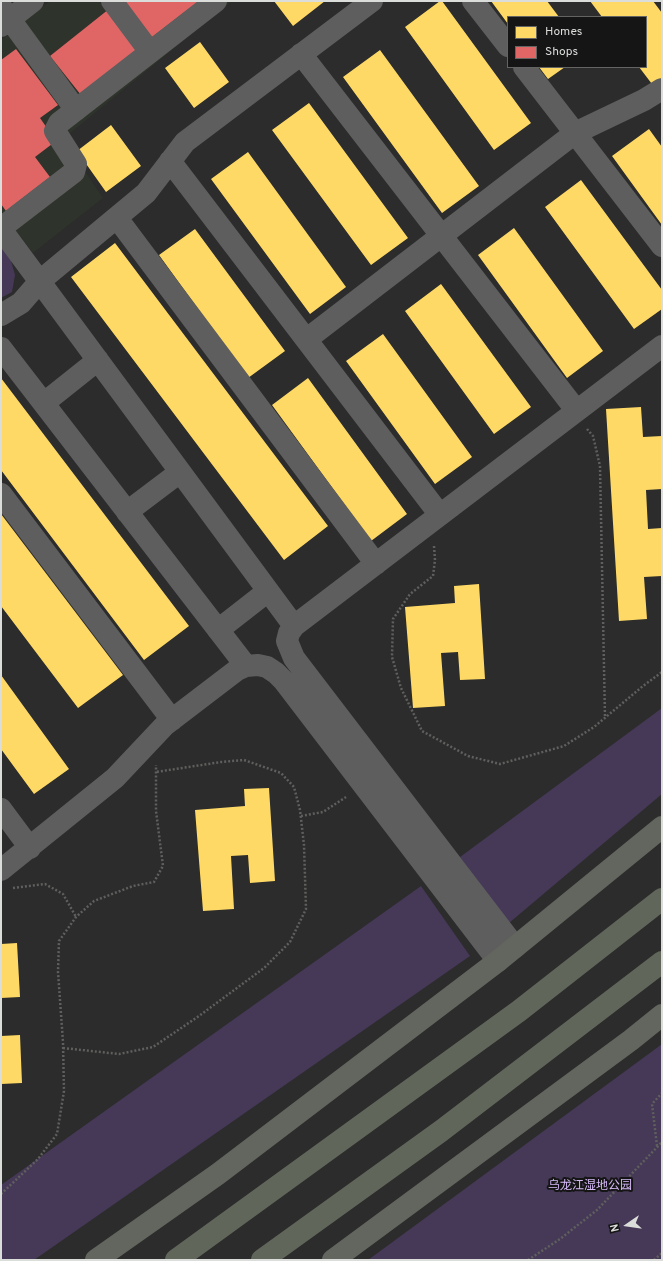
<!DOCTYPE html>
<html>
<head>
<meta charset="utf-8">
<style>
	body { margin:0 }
	#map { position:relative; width:663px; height:1261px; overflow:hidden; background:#2b2c2b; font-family:Overpass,sans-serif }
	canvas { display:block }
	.frame { position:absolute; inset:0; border:2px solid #dbddda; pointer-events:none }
	.legend { position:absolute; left:507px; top:16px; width:140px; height:52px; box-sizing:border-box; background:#141514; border:1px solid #646563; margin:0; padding:5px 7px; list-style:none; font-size:12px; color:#dbddda }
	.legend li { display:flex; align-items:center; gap:8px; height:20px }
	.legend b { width:20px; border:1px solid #646563 }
	.north { position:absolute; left:607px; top:1205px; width:40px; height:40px; -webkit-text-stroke:3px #141514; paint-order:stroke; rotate:257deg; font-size:11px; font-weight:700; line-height:16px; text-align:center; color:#dbddda }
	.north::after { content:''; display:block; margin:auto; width:14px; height:18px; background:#dbddda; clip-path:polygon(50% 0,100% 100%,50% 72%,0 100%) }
</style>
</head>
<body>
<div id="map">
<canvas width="663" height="1261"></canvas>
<div class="frame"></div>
<ul class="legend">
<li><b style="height:11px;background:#ffd966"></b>Homes</li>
<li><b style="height:11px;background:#e06666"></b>Shops</li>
</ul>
<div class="north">N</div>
</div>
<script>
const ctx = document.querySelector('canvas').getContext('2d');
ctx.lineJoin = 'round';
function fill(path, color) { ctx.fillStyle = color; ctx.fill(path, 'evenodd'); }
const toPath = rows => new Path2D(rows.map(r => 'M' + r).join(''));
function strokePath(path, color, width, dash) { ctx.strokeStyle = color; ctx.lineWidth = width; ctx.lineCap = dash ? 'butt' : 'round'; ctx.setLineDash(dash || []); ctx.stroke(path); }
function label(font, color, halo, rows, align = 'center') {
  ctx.font = font + ' Overpass,"Noto Sans SC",sans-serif'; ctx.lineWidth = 4; ctx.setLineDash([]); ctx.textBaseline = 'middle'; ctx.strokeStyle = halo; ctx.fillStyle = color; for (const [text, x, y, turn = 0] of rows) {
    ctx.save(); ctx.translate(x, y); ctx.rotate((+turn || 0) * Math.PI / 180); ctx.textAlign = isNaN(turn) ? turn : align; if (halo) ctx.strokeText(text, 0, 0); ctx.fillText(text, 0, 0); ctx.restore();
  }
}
fill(toPath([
	[50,1,232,1,63,139,103,198,33,253,1,211,1,40]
]), '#2e332b');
fill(toPath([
	[1,245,10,257,15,275,12,292,1,298],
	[662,708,662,794,509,923,460,857],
	[421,886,470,956,34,1260,1,1260,1,1185],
	[662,1044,662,1260,368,1260,658,1047]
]), '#463857');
fill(toPath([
	[274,1,325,1,293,26],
	[440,1,442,1,531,123,494,150,405,27],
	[491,1,547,1,559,17,508,17,508,24],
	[590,1,653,1,662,13,662,82,655,88,639,67,646,67,646,17,602,17],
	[200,42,229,82,194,108,165,68],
	[380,50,479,186,442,213,343,77],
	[539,67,565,67,548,79],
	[309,103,408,238,371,265,272,130],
	[111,125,141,166,106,192,77,151],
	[649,129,662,147,662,225,612,156],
	[248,152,346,287,310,314,211,179],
	[581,180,662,290,662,309,634,329,545,207],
	[514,228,603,351,567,378,478,255],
	[195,229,285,351,248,378,159,255],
	[115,243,328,526,284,560,71,277],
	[441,284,531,407,494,434,405,311],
	[383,334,472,457,435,484,346,361],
	[1,378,189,626,144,660,1,470],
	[308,378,407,514,371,541,272,405],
	[641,407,643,437,662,436,662,489,646,490,648,529,662,528,662,576,644,577,647,619,619,621,606,409],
	[1,514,123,675,78,708,1,606],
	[479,584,485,679,460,680,458,652,441,653,445,706,413,708,405,607,455,603,454,586],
	[1,675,69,769,34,794,1,749],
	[269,788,275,881,250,883,248,855,231,856,234,909,203,911,195,810,245,806,244,789],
	[17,943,20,997,1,998,1,944],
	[20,1035,22,1083,1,1084,1,1036]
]), '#ffd966');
fill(toPath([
	[126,1,199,1,147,41,120,6],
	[109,9,140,48,81,95,50,56],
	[16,49,58,105,40,118,56,141,35,157,50,177,6,211,1,204,1,60]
]), '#e06666');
strokePath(toPath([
	[587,429,593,436,600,466,605,717],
	[434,546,435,560,433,576,410,594,393,619,392,657,401,688,422,731,468,756,500,764,564,746,594,727,643,686,662,672],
	[301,816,323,812,346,797],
	[13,888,45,884,63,894,76,917],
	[63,1048,119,1054,153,1047,199,1016,264,968,290,942,306,909,304,845,300,810,294,787,281,773,244,760,221,762,156,772],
	[657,1146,652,1104,662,1093],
	[1,1194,38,1159,57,1134,64,1091,63,1042,58,972,59,941,76,917,94,901,133,886,154,882,163,866,156,811,156,765],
	[528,1260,560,1239,597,1210,662,1142],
	[654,1260,662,1253]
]), '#5f605e', 2.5, [2, 2]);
strokePath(toPath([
	[112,1,150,52],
	[473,1,508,46],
	[1,7,76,110],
	[1,26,33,1],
	[301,54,576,410],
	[524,67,662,246],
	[170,161,440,515],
	[117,218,376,564],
	[1,228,74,172,76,164,55,131,59,123,216,1],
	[1,229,294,626],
	[1,315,21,303,40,281,146,193,185,142,372,1],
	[307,339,575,133,644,100,662,89],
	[1,348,246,666],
	[44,403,98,360],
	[1,494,172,720],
	[127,512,180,472],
	[218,630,268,591],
	[1,809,30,848],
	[1,870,115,778,165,725,237,670,246,666,258,665,267,667,276,673,284,681,498,961],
	[515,947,294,658,287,641,289,633,294,626,662,346]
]), '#5d5e5d', 22);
strokePath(toPath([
	[96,1260,218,1174,498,961,662,827],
	[333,1260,631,1040,662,1015]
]), '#62665f', 22);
strokePath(toPath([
	[176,1260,519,1011,662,899],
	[262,1260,441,1131,662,962]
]), '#61665b', 22);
label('12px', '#d5baf7', '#141514', [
	["乌龙江湿地公园",590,1187]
]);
</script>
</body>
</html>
